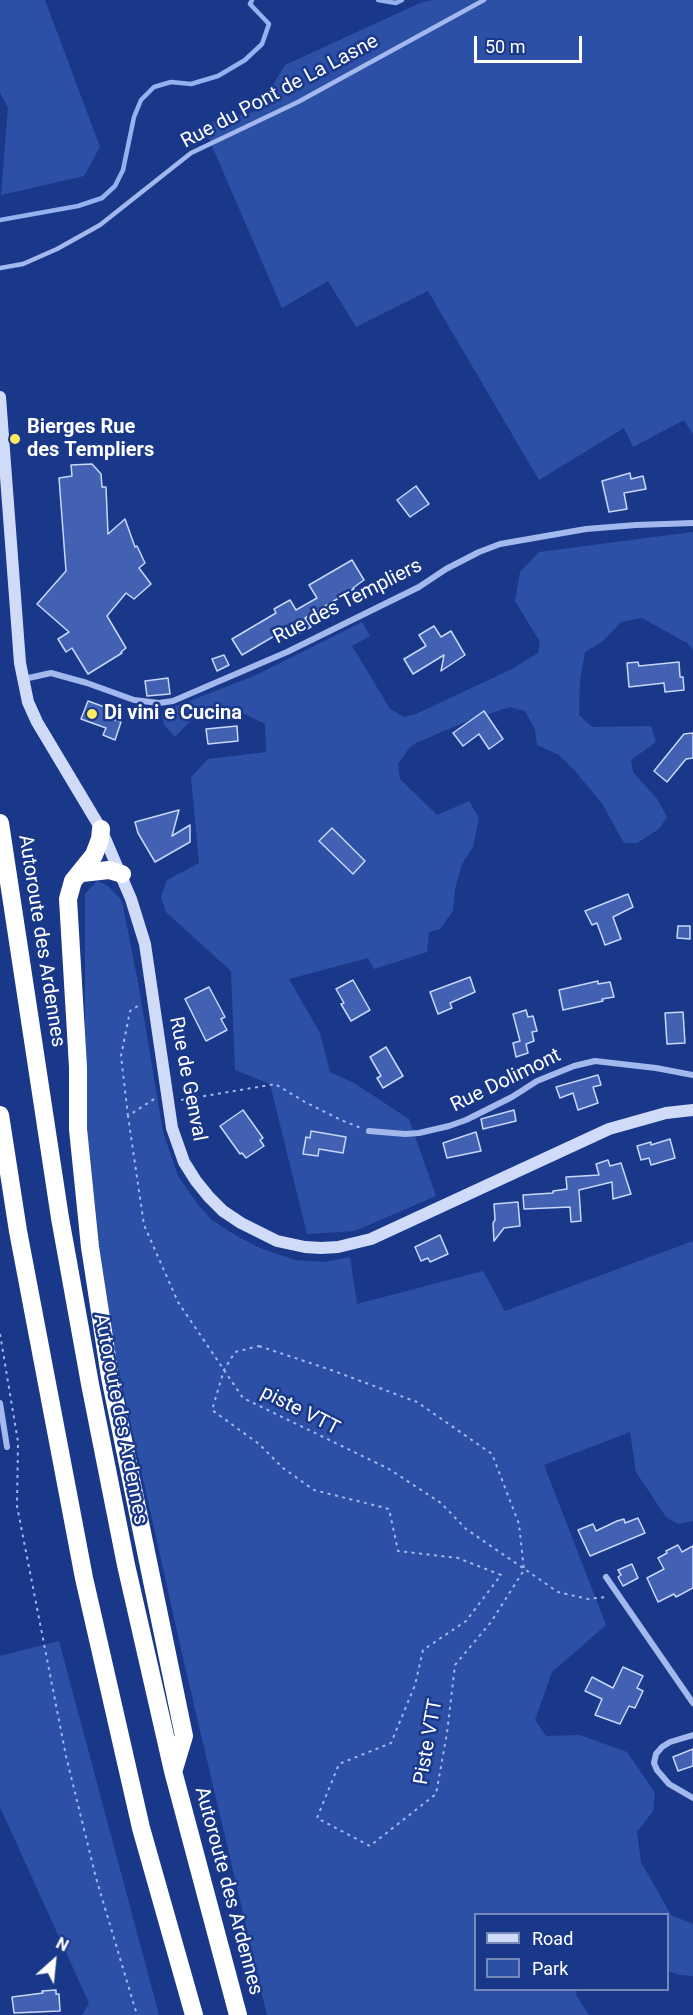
<!DOCTYPE html>
<html>
<head>
<meta charset="utf-8">
<style>
	body { margin:0 }
	#map { position:relative; width:693px; height:2015px; overflow:hidden; background:#1a3889; font-family:Roboto,sans-serif }
	canvas { display:block }
	.legend { position:absolute; left:474px; top:1913px; width:195px; height:78px; box-sizing:border-box; background:#1a3889; border:2px solid #7688b8; margin:0; padding:8px 10px; list-style:none; font-size:18px; color:#fff }
	.legend li { display:flex; align-items:center; gap:12px; height:30px }
	.legend b { width:30px; border:2px solid #7688b8 }
	.north { position:absolute; left:24px; top:1931px; width:60px; height:60px; -webkit-text-stroke:4px #1a3889; paint-order:stroke; rotate:27deg; font-size:16px; font-weight:700; line-height:24px; text-align:center; color:#fff }
	.north::after { content:''; display:block; margin:auto; width:21px; height:27px; background:#fff; clip-path:polygon(50% 0,100% 100%,50% 72%,0 100%) }
	.scale { position:absolute; left:474px; top:36px; width:108px; height:27px; box-sizing:border-box; border:3px solid #fff; border-top:0; padding-left:8px; font-size:18px; line-height:21px; white-space:nowrap; color:#fff; -webkit-text-stroke:4px #1a3889; paint-order:stroke }
</style>
</head>
<body>
<div id="map">
<canvas width="693" height="2015"></canvas>
<ul class="legend">
<li><b style="height:8px;background:#d0dbf9"></b>Road</li>
<li><b style="height:16px;background:#2d50a7"></b>Park</li>
</ul>
<div class="north">N</div>
<div class="scale">50 m</div>
</div>
<script>
const ctx = document.querySelector('canvas').getContext('2d');
ctx.lineJoin = 'round';
function fill(path, color) { ctx.fillStyle = color; ctx.fill(path, 'evenodd'); }
const toPath = rows => new Path2D(rows.map(r => 'M' + r).join(''));
function strokePath(path, color, width, dash) { ctx.strokeStyle = color; ctx.lineWidth = width; ctx.lineCap = dash ? 'butt' : 'round'; ctx.setLineDash(dash || []); ctx.stroke(path); }
function label(font, color, halo, rows, align = 'center') {
  ctx.font = font + ' Roboto,sans-serif'; ctx.lineWidth = 5; ctx.setLineDash([]); ctx.textBaseline = 'middle'; ctx.strokeStyle = halo; ctx.fillStyle = color; for (const [text, x, y, turn = 0] of rows) {
    ctx.save(); ctx.translate(x, y); ctx.rotate((+turn || 0) * Math.PI / 180); ctx.textAlign = isNaN(turn) ? turn : align; if (halo) ctx.strokeText(text, 0, 0); ctx.fillText(text, 0, 0); ctx.restore();
  }
}
fill(toPath([
	[0,0,45,0,100,147,84,176,1,195,8,108,0,92],
	[433,0,693,0,693,434,684,420,633,447,624,428,539,480,428,291,356,327,328,281,282,308,203,125,257,111,285,65,420,3],
	[693,532,693,650,687,643,642,618,621,622,603,641,585,652,580,681,579,715,592,727,651,726,656,742,631,760,633,772,657,799,667,817,659,829,637,843,624,843,603,805,575,771,559,755,537,745,535,729,525,711,510,707,470,720,418,742,410,747,398,764,400,779,437,815,469,801,479,818,473,847,462,864,455,889,453,911,440,929,429,932,427,952,374,969,368,958,289,979,320,1033,330,1072,354,1083,409,1119,436,1196,355,1231,307,1234,270,1084,235,1070,231,971,166,912,161,897,167,880,199,863,191,777,208,759,266,752,265,724,245,714,222,708,196,715,175,737,164,725,162,714,166,710,254,676,362,622,370,636,352,646,390,709,404,717,416,714,512,669,538,653,540,642,515,601,520,572,539,552],
	[97,881,108,886,122,901,139,988,163,1132,178,1176,196,1202,212,1220,235,1235,262,1249,295,1260,324,1262,350,1257,357,1304,483,1271,505,1311,693,1241,693,1521,678,1524,666,1517,636,1472,630,1432,544,1465,606,1625,552,1672,535,1720,546,1736,580,1735,627,1752,655,1793,653,1811,637,1832,641,1862,671,1915,693,1924,693,1976,680,1975,668,1971,668,1914,476,1914,476,1990,577,1990,576,1995,589,2015,267,2015,183,1658,107,1317,85,1136,85,894],
	[59,1641,159,2015,82,2015,89,2003,0,1807,0,1656]
]), '#2d50a7');
strokePath(toPath([
	[378,0,396,3,402,0],
	[0,220,78,206,102,198,115,186,123,170,134,117,141,100,154,87,171,82,191,84,218,76,245,60,262,44,269,24,250,4,252,0]
]), '#96b1ef', 4.5);
const building = toPath([
	[92,464,101,474,102,487,106,487,108,534,125,519,135,547,137,546,145,563,139,568,151,584,134,599,126,593,107,616,126,648,121,652,122,653,88,674,72,648,66,652,58,639,69,632,37,604,66,571,59,478,72,476,71,465,92,464],
	[630,473,631,479,643,476,646,489,624,493,627,509,609,512,602,481,630,473],
	[416,486,429,504,410,517,397,500,416,486],
	[352,560,364,580,353,588,354,589,305,618,311,627,298,634,293,625,242,655,232,639,276,613,274,609,290,600,296,610,317,598,309,585,352,560],
	[434,626,441,637,451,631,465,655,441,671,444,655,413,674,404,659,426,646,419,635,434,626],
	[224,655,229,665,217,671,212,659,224,655],
	[638,662,639,666,679,662,680,677,683,677,684,690,665,692,664,683,629,687,627,663,638,662],
	[168,678,170,694,147,696,145,681,168,678],
	[88,701,113,710,110,718,121,722,115,740,103,735,106,728,81,719,88,701],
	[484,711,503,739,489,749,479,734,463,746,453,733,484,711],
	[237,726,238,741,208,744,206,729,237,726],
	[693,733,693,758,686,759,667,782,654,771,684,734,693,733],
	[179,810,172,836,190,825,190,842,155,862,138,833,135,822,179,810],
	[332,828,365,861,353,874,319,841,332,828],
	[628,894,633,907,613,917,621,939,605,945,597,923,592,925,585,911,628,894],
	[678,926,690,926,690,939,677,938,678,926],
	[470,977,475,992,450,1003,452,1008,438,1014,430,992,470,977],
	[353,980,370,1010,351,1021,341,1004,344,1003,336,989,353,980],
	[598,981,598,984,610,982,614,997,602,999,603,1001,563,1010,559,990,598,981],
	[209,987,225,1017,221,1019,227,1030,206,1041,185,999,209,987],
	[526,1010,528,1017,533,1016,537,1031,532,1032,534,1041,526,1044,528,1053,516,1057,513,1043,520,1041,513,1014,526,1010],
	[683,1012,685,1043,667,1044,665,1013,683,1012],
	[386,1047,403,1076,383,1088,377,1078,381,1076,370,1057,386,1047],
	[598,1075,601,1085,593,1087,598,1103,578,1110,573,1093,560,1098,556,1087,598,1075],
	[243,1110,263,1138,260,1140,264,1146,246,1158,242,1153,240,1154,220,1126,243,1110],
	[514,1110,516,1121,483,1129,481,1119,514,1110],
	[311,1131,346,1137,343,1153,319,1149,318,1156,303,1154,306,1137,310,1138,311,1131],
	[476,1132,481,1151,447,1158,443,1143,476,1132],
	[670,1139,675,1158,651,1165,649,1158,641,1160,637,1146,651,1142,651,1145,670,1139],
	[608,1160,610,1166,621,1163,631,1194,613,1199,612,1182,579,1190,581,1221,571,1222,570,1207,524,1209,523,1195,553,1193,553,1191,567,1189,566,1177,599,1175,596,1164,608,1160],
	[518,1202,520,1226,504,1228,494,1241,493,1223,495,1220,494,1204,518,1202],
	[440,1235,448,1254,430,1262,428,1258,421,1261,415,1247,440,1235],
	[638,1518,645,1533,590,1556,578,1530,593,1524,596,1531,617,1521,624,1519,625,1523,638,1518],
	[678,1545,682,1552,693,1546,693,1588,676,1597,674,1594,658,1602,647,1578,664,1569,658,1558,667,1553,666,1551,678,1545],
	[632,1564,638,1578,623,1586,618,1577,621,1575,618,1570,632,1564],
	[623,1667,643,1676,637,1688,643,1691,635,1708,629,1706,620,1724,595,1715,602,1699,585,1691,592,1677,613,1688,623,1667],
	[693,1749,693,1766,678,1771,673,1757,693,1749],
	[56,1990,56,1994,59,1994,60,2011,14,2013,12,1997,43,1993,42,1991,56,1990]
]);
fill(building, '#4361b2');
strokePath(building, '#c8d7f9', 1.5);
strokePath(toPath([
	[154,1099,128,1116,144,1225,178,1302,243,1398,389,1469,441,1503,466,1529,558,1592,588,1599,606,1597],
	[181,1100,275,1084,305,1102,341,1120,361,1128],
	[128,1116,121,1056,130,1011,141,1004],
	[0,1334,18,1442,17,1506,66,1756,96,1878,137,2015],
	[259,1346,331,1370,417,1402,492,1454,519,1524,524,1570,491,1622,455,1665,447,1733,436,1794,370,1846,317,1818,339,1764,391,1743,415,1685,423,1650,466,1621,501,1575,458,1558,398,1551,389,1509,314,1490,283,1468,259,1444,212,1410,224,1370,235,1352,259,1346]
]), '#a3b8ed', 2, [3, 4.5]);
strokePath(toPath([
	[0,268,23,264,57,249,100,225,191,153,298,102,484,0]
]), '#a3b8ed', 4.5);
strokePath(toPath([
	[24,679,51,673,87,683,134,700,159,703,173,701,287,652,419,587,446,569,479,552,500,544,586,529,636,525,693,523],
	[369,1131,405,1134,419,1133,449,1126,466,1120,512,1097,537,1081,574,1066,595,1061,656,1068,693,1075],
	[0,1403,7,1447],
	[606,1577,693,1703],
	[693,1735,670,1742,662,1747,656,1754,654,1763,657,1770,669,1784,693,1798]
]), '#a3b8ed', 6);
strokePath(toPath([
	[0,397,20,663,28,702,37,722,101,829,131,899,145,944,172,1128,184,1162,196,1181,209,1197,223,1211,241,1223,277,1241,305,1247,321,1248,338,1247,371,1239,609,1129,666,1113,693,1110]
]), '#d0dbf9', 12);
strokePath(toPath([
	[0,823,60,1218,90,1384,126,1565,173,1771,238,2015],
	[101,829,100,839,94,855,73,881,68,899,78,1067,78,1129,90,1247,110,1377,184,1736,174,1769],
	[82,873,109,870,122,874],
	[0,1115,18,1231,84,1578,141,1828,194,2015]
]), '#fff', 18);
for (const [x, y, r, color] of [
	[15,439,6,"#ffeb5f"],
	[92,714,6,"#ffeb5f"]
]) { const dot = new Path2D(); dot.arc(x, y, r, 0, 2 * Math.PI); ctx.fillStyle = color; ctx.fill(dot); strokePath(dot, '#1a3889', 2); }
label('20px', '#fff', '#1a3889', [
	["Rue du Pont de La Lasne",280,92,-28],
	["Rue des Templiers",348,602,-27],
	["Autoroute des Ardennes",41,941,81],
	["Rue de Genval",187,1079,79],
	["Rue Dolimont",506,1081,-26],
	["piste VTT",300,1411,27],
	["Autoroute des Ardennes",120,1419,79],
	["Piste VTT",429,1742,-80],
	["Autoroute des Ardennes",228,1891,75]
]);
label('bold 20px', '#fff', '#1a3889', [
	["Bierges Rue",27,428],
	["des Templiers",27,451],
	["Di vini e Cucina",104,714]
], 'left');
</script>
</body>
</html>
